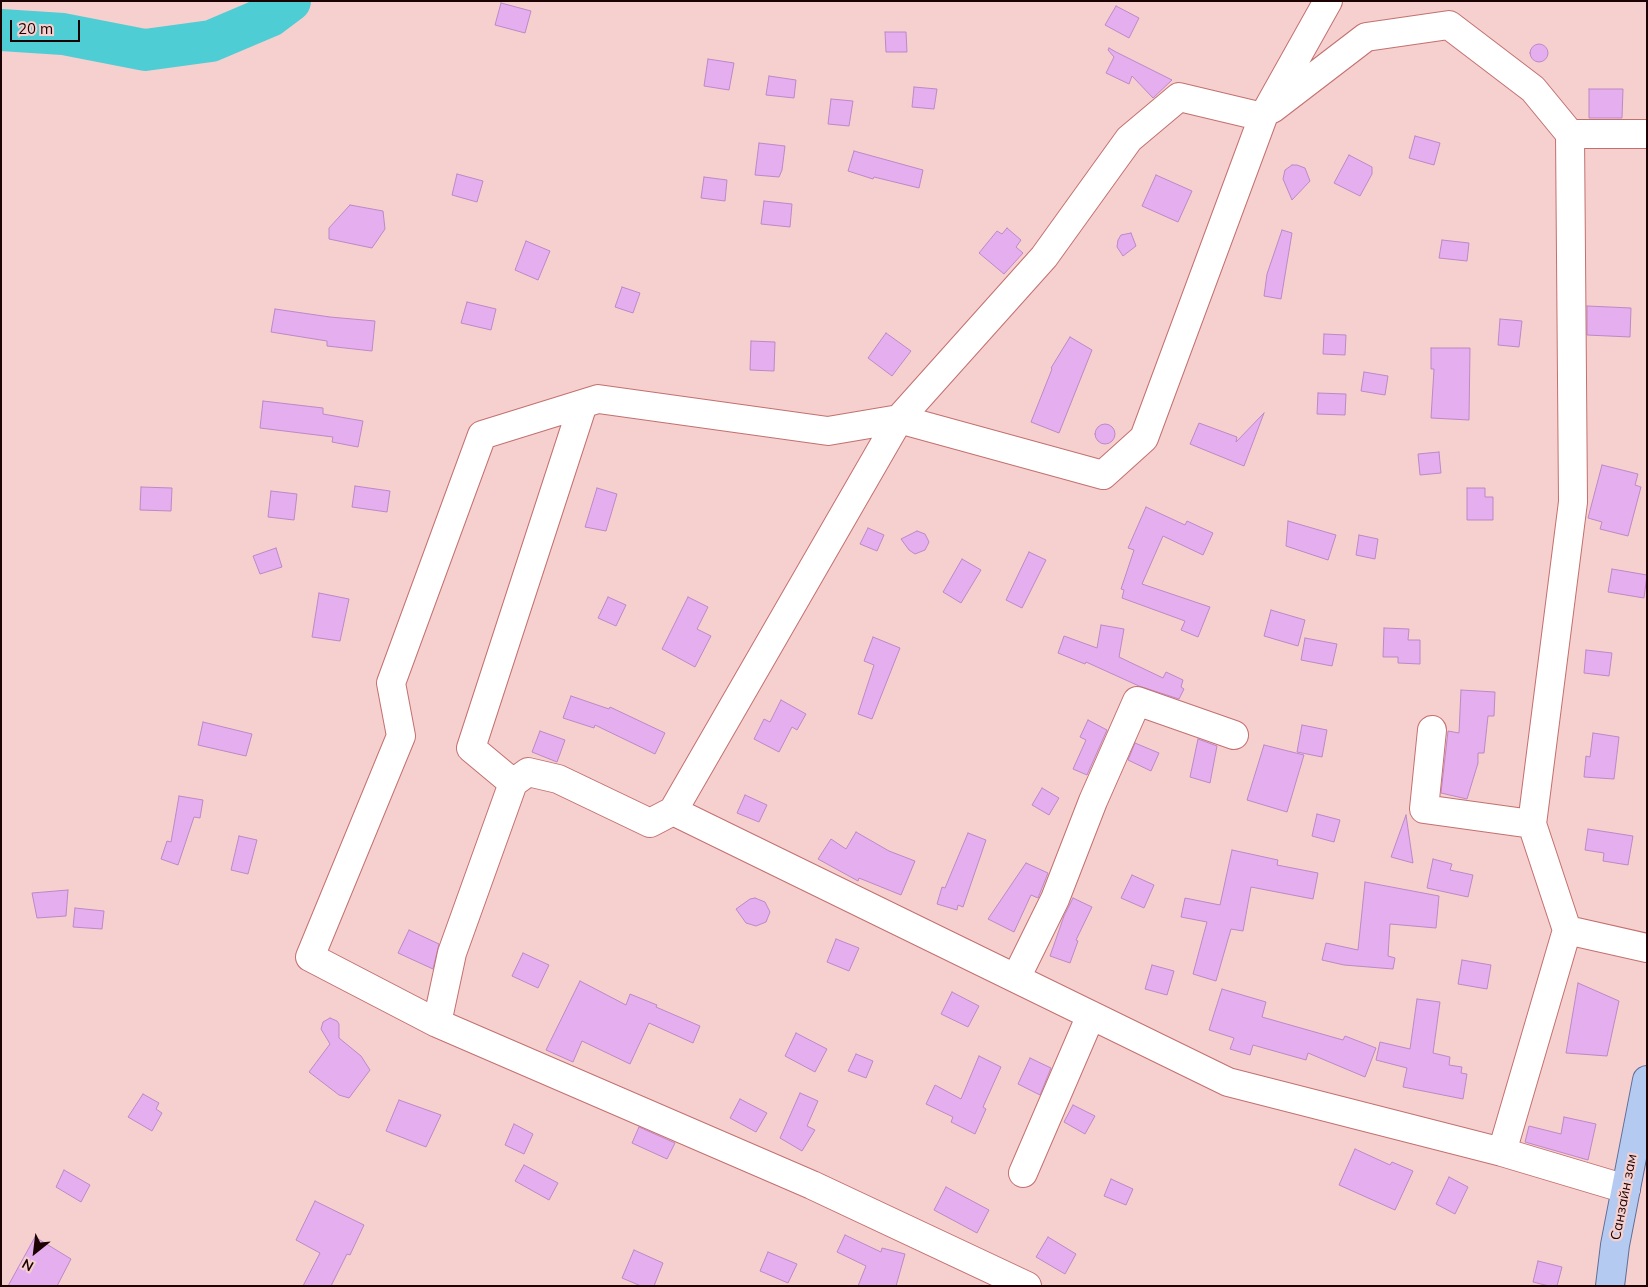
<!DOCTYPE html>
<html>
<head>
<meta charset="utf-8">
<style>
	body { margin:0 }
	#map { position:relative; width:1648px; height:1287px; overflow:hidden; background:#f5d0ce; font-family:Mulish,sans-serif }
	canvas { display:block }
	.frame { position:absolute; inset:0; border:2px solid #1d0203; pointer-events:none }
	.north { position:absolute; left:10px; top:1227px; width:50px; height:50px; -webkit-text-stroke:4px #f5d0ce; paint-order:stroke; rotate:209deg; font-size:14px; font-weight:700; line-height:20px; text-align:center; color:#1d0203 }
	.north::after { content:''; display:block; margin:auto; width:18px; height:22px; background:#1d0203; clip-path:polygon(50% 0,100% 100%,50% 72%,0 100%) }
	.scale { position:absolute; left:10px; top:20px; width:70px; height:22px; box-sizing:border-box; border:2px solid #1d0203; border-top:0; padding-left:6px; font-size:15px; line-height:18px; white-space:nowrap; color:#1d0203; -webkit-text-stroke:4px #f5d0ce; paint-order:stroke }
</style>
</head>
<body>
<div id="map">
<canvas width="1648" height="1287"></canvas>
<div class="frame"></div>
<div class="north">N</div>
<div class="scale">20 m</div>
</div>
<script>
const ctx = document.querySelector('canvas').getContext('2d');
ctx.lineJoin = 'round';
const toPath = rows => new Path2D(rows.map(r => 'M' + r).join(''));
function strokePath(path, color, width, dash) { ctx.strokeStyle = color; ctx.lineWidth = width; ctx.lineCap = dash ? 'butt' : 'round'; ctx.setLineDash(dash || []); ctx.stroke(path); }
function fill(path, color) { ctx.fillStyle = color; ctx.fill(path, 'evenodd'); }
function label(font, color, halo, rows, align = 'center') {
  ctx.font = font + ' Mulish,sans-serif'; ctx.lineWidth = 4.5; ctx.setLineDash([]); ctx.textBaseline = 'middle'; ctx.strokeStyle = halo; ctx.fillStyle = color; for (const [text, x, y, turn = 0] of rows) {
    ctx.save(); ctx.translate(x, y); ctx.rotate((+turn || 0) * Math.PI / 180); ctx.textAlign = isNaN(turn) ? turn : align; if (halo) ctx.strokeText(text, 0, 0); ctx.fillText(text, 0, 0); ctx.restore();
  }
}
strokePath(toPath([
	[1,30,63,34,145,50,211,41,270,16,290,1]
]), '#4fcdd5', 42);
const building = toPath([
	[501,3,531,11,525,33,495,25,501,3],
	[1116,6,1139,18,1129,38,1105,25,1116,6],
	[885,32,906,32,907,52,886,52,885,32],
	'1530 53a9 9 0 1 1 18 0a9 9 0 1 1-18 0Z',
	[1109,48,1116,52,1172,80,1153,98,1132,76,1129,84,1106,73,1114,57,1108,50,1109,48],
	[708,59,734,63,729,90,704,86,708,59],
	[769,76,796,80,794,98,766,95,769,76],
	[914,87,937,89,934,109,912,107,914,87],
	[1589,89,1623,89,1622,118,1589,118,1589,89],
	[831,99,853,101,849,126,828,124,831,99],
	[1415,136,1440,143,1434,165,1409,158,1415,136],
	[759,143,785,146,782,170,779,177,755,175,759,143],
	[854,151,923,170,919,188,874,177,873,179,848,171,854,151],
	[1349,155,1372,167,1372,174,1360,196,1334,183,1349,155],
	[1292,165,1297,165,1305,168,1310,181,1292,200,1283,179,1285,170,1292,165],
	[457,174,483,181,477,202,452,195,457,174],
	[1156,175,1192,191,1178,222,1142,206,1156,175],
	[704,177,727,180,725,201,701,198,704,177],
	[764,201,792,204,790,227,761,224,764,201],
	[350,205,383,211,385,229,372,248,329,239,329,228,350,205],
	[1007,228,1021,240,1016,247,1023,253,1004,274,979,253,997,231,1002,234,1007,228],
	[1282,230,1292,233,1281,299,1264,296,1267,274,1282,230],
	[1131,233,1136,246,1123,256,1117,247,1118,240,1121,235,1131,233],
	[1442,240,1469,243,1467,261,1439,258,1442,240],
	[526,241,550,251,538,280,515,270,526,241],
	[622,287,640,293,633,313,615,307,622,287],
	[467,302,496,309,491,330,461,323,467,302],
	[1587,306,1631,308,1630,337,1587,335,1587,306],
	[275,309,330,317,375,321,372,351,327,346,327,341,271,332,275,309],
	[1500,319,1522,321,1519,347,1498,345,1500,319],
	[886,333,911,351,892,376,868,358,886,333],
	[1324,334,1346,335,1345,355,1323,354,1324,334],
	[1070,337,1092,350,1059,433,1031,422,1052,369,1051,368,1070,337],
	[751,341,775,342,774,371,750,370,751,341],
	[1431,348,1470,348,1469,420,1431,418,1434,369,1431,369,1431,348],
	[1364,372,1388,376,1385,395,1361,391,1364,372],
	[1318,393,1346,394,1345,415,1317,414,1318,393],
	[263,401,323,408,323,414,363,421,358,447,332,442,333,437,260,428,263,401],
	[1264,413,1244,466,1190,444,1199,423,1237,437,1236,442,1264,413],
	'1095 434a10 10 0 1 1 20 0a10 10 0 1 1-20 0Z',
	[1439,452,1441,473,1420,475,1418,454,1439,452],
	[1602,465,1638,474,1635,485,1641,487,1628,536,1600,529,1602,522,1588,518,1602,465],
	[355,486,390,491,387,512,352,507,355,486],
	[141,487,172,488,171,511,140,510,141,487],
	[597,488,617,494,606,531,585,527,597,488],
	[1467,488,1485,488,1485,497,1493,497,1493,520,1467,520,1467,488],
	[271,491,297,494,294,520,268,517,271,491],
	[1146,507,1185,525,1187,521,1213,533,1203,555,1163,536,1142,584,1210,607,1198,637,1181,630,1185,621,1122,598,1124,590,1121,589,1134,550,1128,548,1146,507],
	[1288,521,1336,535,1328,560,1286,546,1288,521],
	[868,528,884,535,877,551,860,544,868,528],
	[917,531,925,534,929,542,925,550,915,554,909,550,901,539,917,531],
	[1359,535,1378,539,1375,559,1356,555,1359,535],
	[276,548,282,567,260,574,253,556,276,548],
	[1029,552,1046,560,1022,608,1006,600,1029,552],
	[962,559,981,570,961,603,943,592,962,559],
	[1612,569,1647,575,1644,598,1608,592,1612,569],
	[319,593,349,599,340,641,312,637,319,593],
	[608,597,626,605,616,626,598,618,608,597],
	[688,597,708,607,697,629,711,636,695,667,662,649,688,597],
	[1271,610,1305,620,1298,646,1264,636,1271,610],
	[1101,625,1124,629,1119,657,1163,678,1166,672,1183,680,1181,687,1184,689,1179,699,1139,686,1086,662,1085,664,1058,653,1064,636,1097,648,1101,625],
	[1384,628,1409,629,1408,640,1420,640,1420,664,1398,663,1398,657,1383,657,1384,628],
	[873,637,900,648,872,719,858,714,874,665,864,661,873,637],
	[1305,638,1337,644,1332,666,1301,660,1305,638],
	[1586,650,1612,653,1609,676,1584,673,1586,650],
	[1461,690,1495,692,1494,716,1488,716,1484,753,1478,753,1478,763,1467,799,1441,793,1448,731,1459,733,1461,690],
	[571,696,609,709,610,707,665,733,655,754,595,725,594,728,563,718,571,696],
	[781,700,806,714,797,730,792,727,779,752,754,739,764,719,770,722,781,700],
	[1088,720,1107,730,1087,775,1073,769,1086,740,1080,737,1088,720],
	[203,722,252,734,246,756,198,745,203,722],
	[1302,725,1327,730,1322,757,1297,752,1302,725],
	[540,731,565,740,557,762,532,752,540,731],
	[1593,733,1619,737,1614,779,1584,777,1586,756,1590,757,1593,733],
	[1198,739,1217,746,1210,783,1190,777,1198,739],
	[1135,743,1159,753,1151,771,1128,760,1135,743],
	[1264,745,1304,755,1287,812,1247,800,1264,745],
	[1042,788,1059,798,1049,815,1032,805,1042,788],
	[745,795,767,805,759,822,737,813,745,795],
	[179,796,203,800,200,818,194,817,178,865,161,859,167,841,171,842,179,796],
	[1317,814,1340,820,1334,842,1312,836,1317,814],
	[1406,815,1413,863,1391,857,1406,815],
	[1588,829,1633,836,1628,865,1603,861,1604,853,1585,850,1588,829],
	[856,832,889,851,915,861,901,895,859,878,858,881,818,859,831,839,846,849,856,832],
	[968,833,986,840,963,907,958,905,957,910,937,904,942,887,945,888,968,833],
	[239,836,257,840,248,874,231,870,239,836],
	[1232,850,1278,860,1277,865,1318,873,1313,899,1251,887,1243,931,1231,929,1216,981,1193,974,1207,922,1181,917,1185,898,1220,905,1232,850],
	[1433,859,1452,864,1450,870,1473,875,1468,897,1427,888,1433,859],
	[1026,863,1048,873,1038,898,1031,895,1014,932,988,919,1026,863],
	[1132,875,1154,885,1144,908,1121,898,1132,875],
	[1365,882,1439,896,1436,928,1390,924,1388,956,1395,958,1393,969,1344,965,1322,960,1326,943,1358,950,1365,882],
	[68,890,66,916,37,918,32,893,68,890],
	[755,898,765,902,770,912,766,922,756,926,746,923,736,909,750,899,755,898],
	[1073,898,1092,907,1076,940,1078,941,1070,963,1050,956,1064,916,1073,898],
	[75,908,104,911,102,929,73,927,75,908],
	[409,930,439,944,433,969,398,953,409,930],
	[836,939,859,948,849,971,827,962,836,939],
	[523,953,549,965,538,988,512,976,523,953],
	[1462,960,1491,965,1487,989,1458,984,1462,960],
	[1152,965,1174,971,1167,995,1145,989,1152,965],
	[580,981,626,1005,630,994,657,1005,656,1007,700,1026,693,1043,649,1023,630,1064,582,1041,573,1062,546,1050,580,981],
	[1578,983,1619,1001,1607,1056,1566,1053,1578,983],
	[1222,989,1266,1002,1262,1017,1343,1040,1345,1036,1376,1048,1365,1077,1308,1053,1306,1060,1253,1045,1250,1055,1230,1049,1234,1038,1209,1030,1222,989],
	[952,992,979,1006,968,1027,941,1014,952,992],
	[1417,999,1440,1002,1433,1053,1450,1057,1449,1065,1462,1067,1461,1073,1467,1074,1463,1099,1403,1087,1407,1068,1376,1060,1380,1042,1410,1049,1417,999],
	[330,1018,337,1021,339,1024,339,1038,361,1056,370,1070,349,1098,339,1095,309,1072,330,1044,321,1029,323,1022,330,1018],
	[796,1033,827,1049,815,1072,785,1056,796,1033],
	[856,1054,873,1061,866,1078,848,1071,856,1054],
	[979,1056,1001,1067,983,1107,986,1109,975,1134,951,1122,953,1117,926,1104,935,1085,961,1099,979,1056],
	[1030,1058,1051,1068,1040,1095,1018,1084,1030,1058],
	[800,1093,818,1101,807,1126,815,1130,802,1151,780,1138,800,1093],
	[143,1094,159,1103,156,1109,162,1113,152,1131,128,1117,143,1094],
	[740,1099,767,1113,756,1132,730,1118,740,1099],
	[399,1100,441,1115,426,1147,386,1131,399,1100],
	[1073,1105,1095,1116,1085,1134,1064,1122,1073,1105],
	[1564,1117,1596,1124,1588,1160,1525,1142,1529,1126,1561,1134,1564,1117],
	[514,1124,533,1134,524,1154,505,1145,514,1124],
	[639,1127,675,1143,667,1159,632,1143,639,1127],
	[1355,1149,1390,1165,1392,1162,1413,1171,1395,1210,1339,1185,1355,1149],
	[524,1165,558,1183,549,1200,515,1181,524,1165],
	[64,1170,90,1185,81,1202,56,1187,64,1170],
	[1449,1177,1468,1187,1455,1214,1436,1204,1449,1177],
	[1111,1179,1133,1189,1126,1205,1104,1196,1111,1179],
	[946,1187,989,1210,977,1233,934,1210,946,1187],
	[315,1201,364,1225,350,1255,347,1254,331,1286,303,1286,320,1253,296,1240,315,1201],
	[845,1235,881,1252,882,1248,905,1254,896,1286,858,1286,866,1266,837,1252,845,1235],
	[35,1237,71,1259,57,1286,8,1286,35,1237],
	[1048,1237,1076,1254,1065,1274,1036,1257,1048,1237],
	[634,1250,663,1263,654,1286,641,1286,622,1278,634,1250],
	[768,1252,797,1264,788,1283,760,1271,768,1252],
	[1538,1261,1562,1267,1557,1286,1549,1286,1533,1282,1538,1261]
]);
fill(building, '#e5aeee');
strokePath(building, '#bd88c6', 1);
const minor = toPath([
	[1272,109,1366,37,1449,25,1533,89,1570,134,1647,134],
	[1570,134,1573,502,1532,824,1567,930,1647,948],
	[1432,730,1424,809,1532,824],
	[513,783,528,772,558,779,650,823,673,811,899,419,1044,257,1129,139,1179,97,1263,117],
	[673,811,1228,1082,1502,1152,1567,930],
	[1016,978,1055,899,1093,801,1137,701,1234,735],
	[437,1023,452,953,513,783,471,748,583,404],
	[1502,1152,1626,1189],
	[1023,1173,1091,1015],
	[1027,1286,812,1185,437,1023,310,957,401,736,391,683,482,435,598,399,828,431,899,419,1103,475,1144,438,1263,117,1328,1]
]);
const major = toPath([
	[1610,1286,1615,1245,1647,1080]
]);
strokePath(minor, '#c3706f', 30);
strokePath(major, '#5f6d97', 30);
strokePath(minor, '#fff', 28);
strokePath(major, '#b4caf1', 28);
label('14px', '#1d0203', '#f5d0ce', [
	["Санзайн зам",1624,1197,-79]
]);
</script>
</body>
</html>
